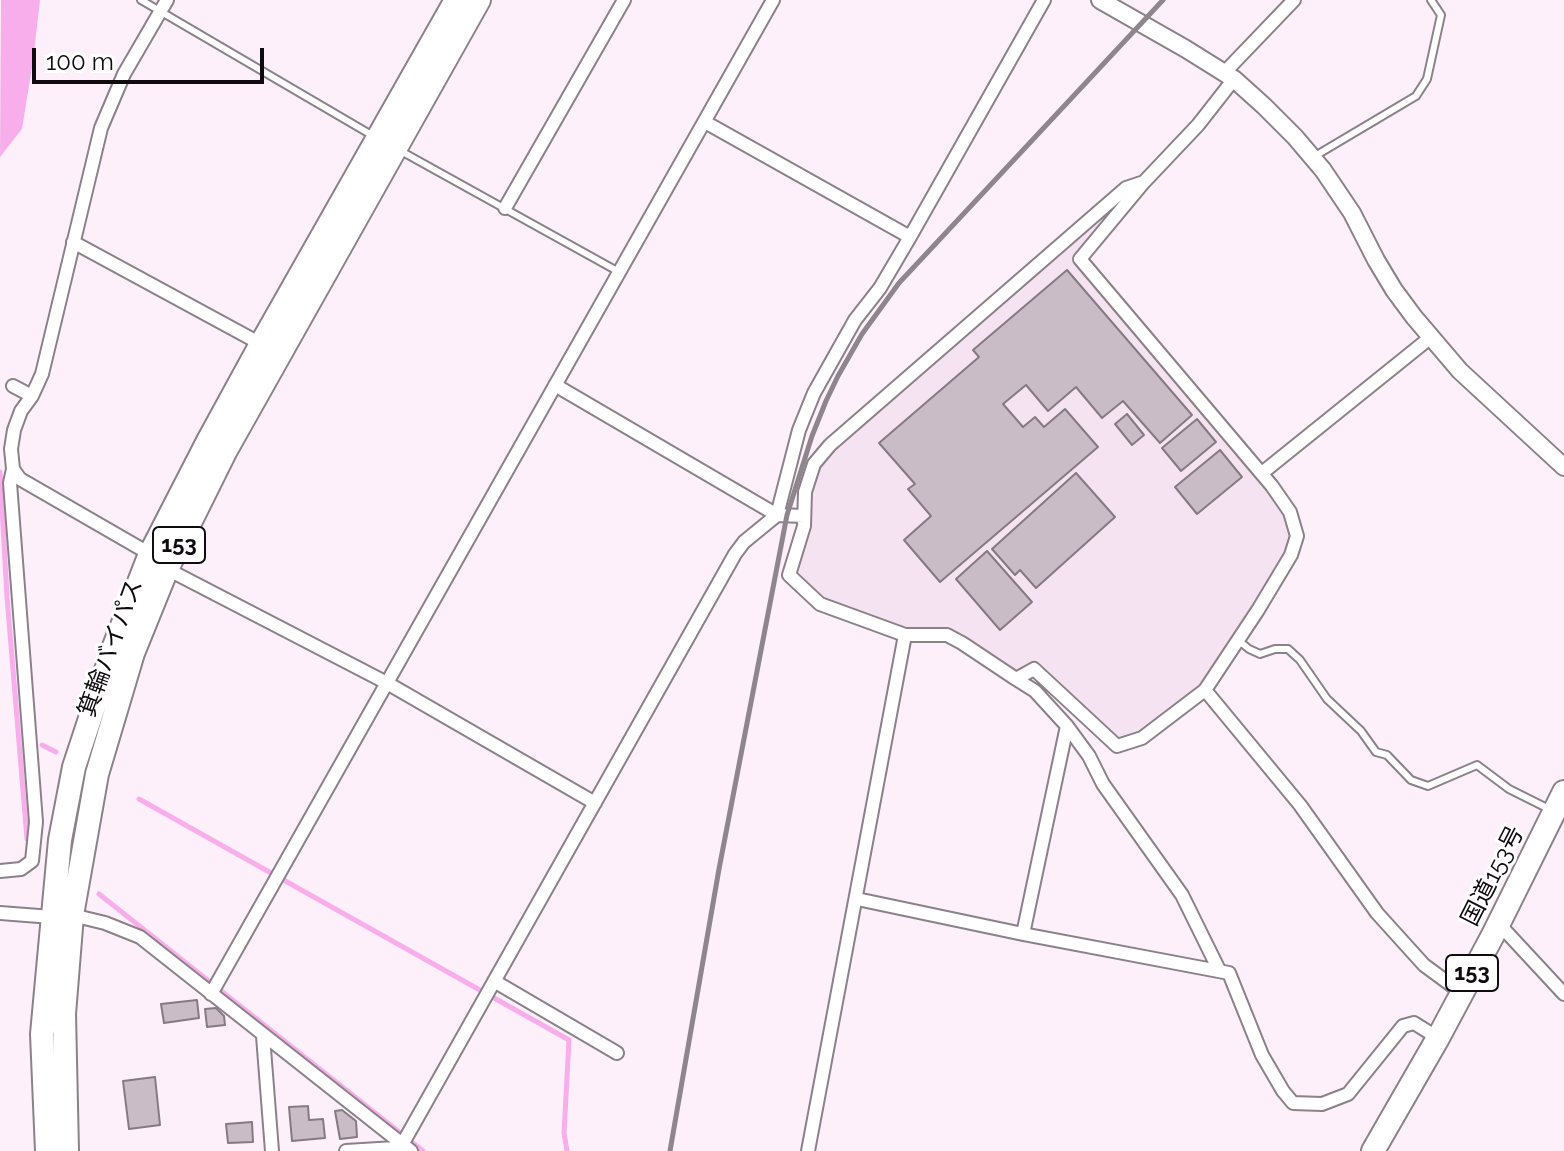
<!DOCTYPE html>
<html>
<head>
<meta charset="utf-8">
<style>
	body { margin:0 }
	#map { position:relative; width:1564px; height:1151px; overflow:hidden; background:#fdf0fa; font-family:Raleway,sans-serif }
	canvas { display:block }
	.scale { position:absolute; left:32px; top:48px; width:232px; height:36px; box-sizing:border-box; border:4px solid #0f0b0f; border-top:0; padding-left:10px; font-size:24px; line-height:28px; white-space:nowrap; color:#0f0b0f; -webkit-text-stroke:6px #fff; paint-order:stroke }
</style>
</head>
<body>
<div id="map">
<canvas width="1564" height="1151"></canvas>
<div class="scale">100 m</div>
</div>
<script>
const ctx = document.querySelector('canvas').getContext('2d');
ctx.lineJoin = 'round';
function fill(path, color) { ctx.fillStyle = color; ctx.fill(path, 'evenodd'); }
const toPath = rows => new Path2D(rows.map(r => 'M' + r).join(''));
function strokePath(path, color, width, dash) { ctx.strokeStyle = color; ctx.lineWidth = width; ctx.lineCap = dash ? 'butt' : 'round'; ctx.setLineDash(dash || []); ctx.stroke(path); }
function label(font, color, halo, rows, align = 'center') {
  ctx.font = font + ' Raleway,"Noto Sans JP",sans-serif'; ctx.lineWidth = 6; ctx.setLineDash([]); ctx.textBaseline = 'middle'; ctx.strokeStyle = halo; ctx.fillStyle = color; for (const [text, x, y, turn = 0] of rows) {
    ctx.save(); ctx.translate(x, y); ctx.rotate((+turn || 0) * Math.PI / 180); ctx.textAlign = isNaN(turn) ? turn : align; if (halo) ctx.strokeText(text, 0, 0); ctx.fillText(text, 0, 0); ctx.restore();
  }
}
fill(toPath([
	[1144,182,1080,259,1272,486,1297,536,1205,690,1142,738,1117,746,1034,670,1016,679,962,643,905,635,820,604,789,575,814,464,1126,188]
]), '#f6e3f2');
fill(toPath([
	[1,0,40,0,33,61,22,129,0,157]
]), '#f7aeeb');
strokePath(toPath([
	[0,472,7,597,27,839],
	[42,745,56,752],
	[139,799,569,1040,564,1133,567,1151],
	[99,894,423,1151]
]), '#f7aeeb', 5);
const building = toPath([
	[1067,270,1192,415,1160,443,1123,401,1102,418,1076,387,1048,411,1026,385,1003,404,1023,427,1035,417,1044,427,1065,409,1098,447,940,582,904,540,931,516,908,489,915,484,879,443,979,357,973,350,1067,270],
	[1127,414,1144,435,1132,445,1115,424,1127,414],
	[1197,419,1216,442,1181,471,1162,448,1197,419],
	[1220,450,1242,477,1197,514,1175,487,1220,450],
	[1076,473,1115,517,1036,588,1020,570,1015,575,992,549,1076,473],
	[987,551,1032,602,1000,630,956,579,987,551],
	[197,1000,199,1018,164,1023,161,1004,197,1000],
	[216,1008,224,1016,225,1025,207,1027,205,1009,216,1008],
	[155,1077,160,1125,129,1129,123,1081,155,1077],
	[308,1106,309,1120,323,1119,325,1138,292,1141,289,1107,308,1106],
	[342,1110,356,1121,357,1137,340,1139,335,1111,342,1110],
	[252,1122,253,1142,228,1143,226,1124,252,1122]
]);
fill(building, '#c9bcc6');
strokePath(building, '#857982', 2);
const lane = toPath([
	[141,0,375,137],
	[399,150,619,272],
	[1315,156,1416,96,1427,79,1441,15,1431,0],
	[1238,640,1249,649,1260,654,1275,649,1288,649,1300,660,1327,699,1361,731,1376,752,1387,755,1411,780,1428,786,1477,765,1509,789,1551,810]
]);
const street = toPath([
	[1224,73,1294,0],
	[705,122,910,237],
	[505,208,624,0],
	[73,242,261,344],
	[555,385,777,515,804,516],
	[32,396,42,374,101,128,124,74,167,0],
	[13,469,20,479,150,554,167,569,387,683,595,803],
	[1262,473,1431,337],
	[905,635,947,635,962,643,1016,679,1034,669,1117,746,1142,738,1205,690,1258,610,1291,555,1297,536,1290,512,1272,486,1080,259,1144,182,1198,125,1234,79],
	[1016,679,1035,691,1067,726,1023,934],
	[1205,690,1300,805,1377,913,1424,965,1462,993],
	[1067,726,1089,756,1103,784,1182,895,1219,970],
	[0,871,21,869,32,861,36,822,10,483,13,469,11,449,14,430,21,411,32,396,13,386],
	[857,899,1023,934,1229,973,1262,1055,1283,1091,1293,1103,1322,1104,1348,1094,1403,1026,1414,1023,1438,1038],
	[0,913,52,917],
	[72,915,105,923,140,937,411,1151],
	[1499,924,1564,994],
	[494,981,617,1053],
	[211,994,773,0],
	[263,1036,272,1151],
	[346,1151,395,1148,403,1143,735,554,744,542,777,515,799,430,814,393,855,320,880,288,910,237,1044,0],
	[808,1151,905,635,820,604,789,575,804,526,805,492,814,464,830,445,1126,188,1144,182]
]);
const secondary = toPath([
	[1100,0,1186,49,1234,79,1264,106,1295,137,1323,170,1352,213,1376,260,1394,290,1414,317,1460,371,1564,467]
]);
const highway = toPath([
	[47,1151,42,1034,60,840,74,767,113,649,150,554,208,441,261,344,456,0],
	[67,1151,64,1014,72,915,97,774,133,653,167,569,225,452,479,0],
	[1373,1151,1438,1038,1493,935,1564,792]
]);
strokePath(lane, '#8c8089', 10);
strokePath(street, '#8c8089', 16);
strokePath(secondary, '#8c8089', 20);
strokePath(highway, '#8c8089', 26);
strokePath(lane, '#fff', 6);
strokePath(street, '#fff', 12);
strokePath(secondary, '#fff', 16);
strokePath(highway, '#fff', 22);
strokePath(toPath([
	[670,1151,719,869,787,515,812,436,826,401,838,376,862,334,899,283,1163,0]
]), '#8f868d', 5);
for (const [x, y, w] of [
	[179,545,52],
	[1472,973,52]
]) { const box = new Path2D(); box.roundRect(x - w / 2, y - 18, w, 36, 6); ctx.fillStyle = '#fff'; ctx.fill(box); strokePath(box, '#0f0b0f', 2); }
label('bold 22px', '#0f0b0f', null, [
	["153",179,545],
	["153",1472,973]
]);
label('24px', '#0f0b0f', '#fff', [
	["箕輪バイパス",111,648,-70],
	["国道153号",1493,876,-63]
]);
</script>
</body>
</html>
